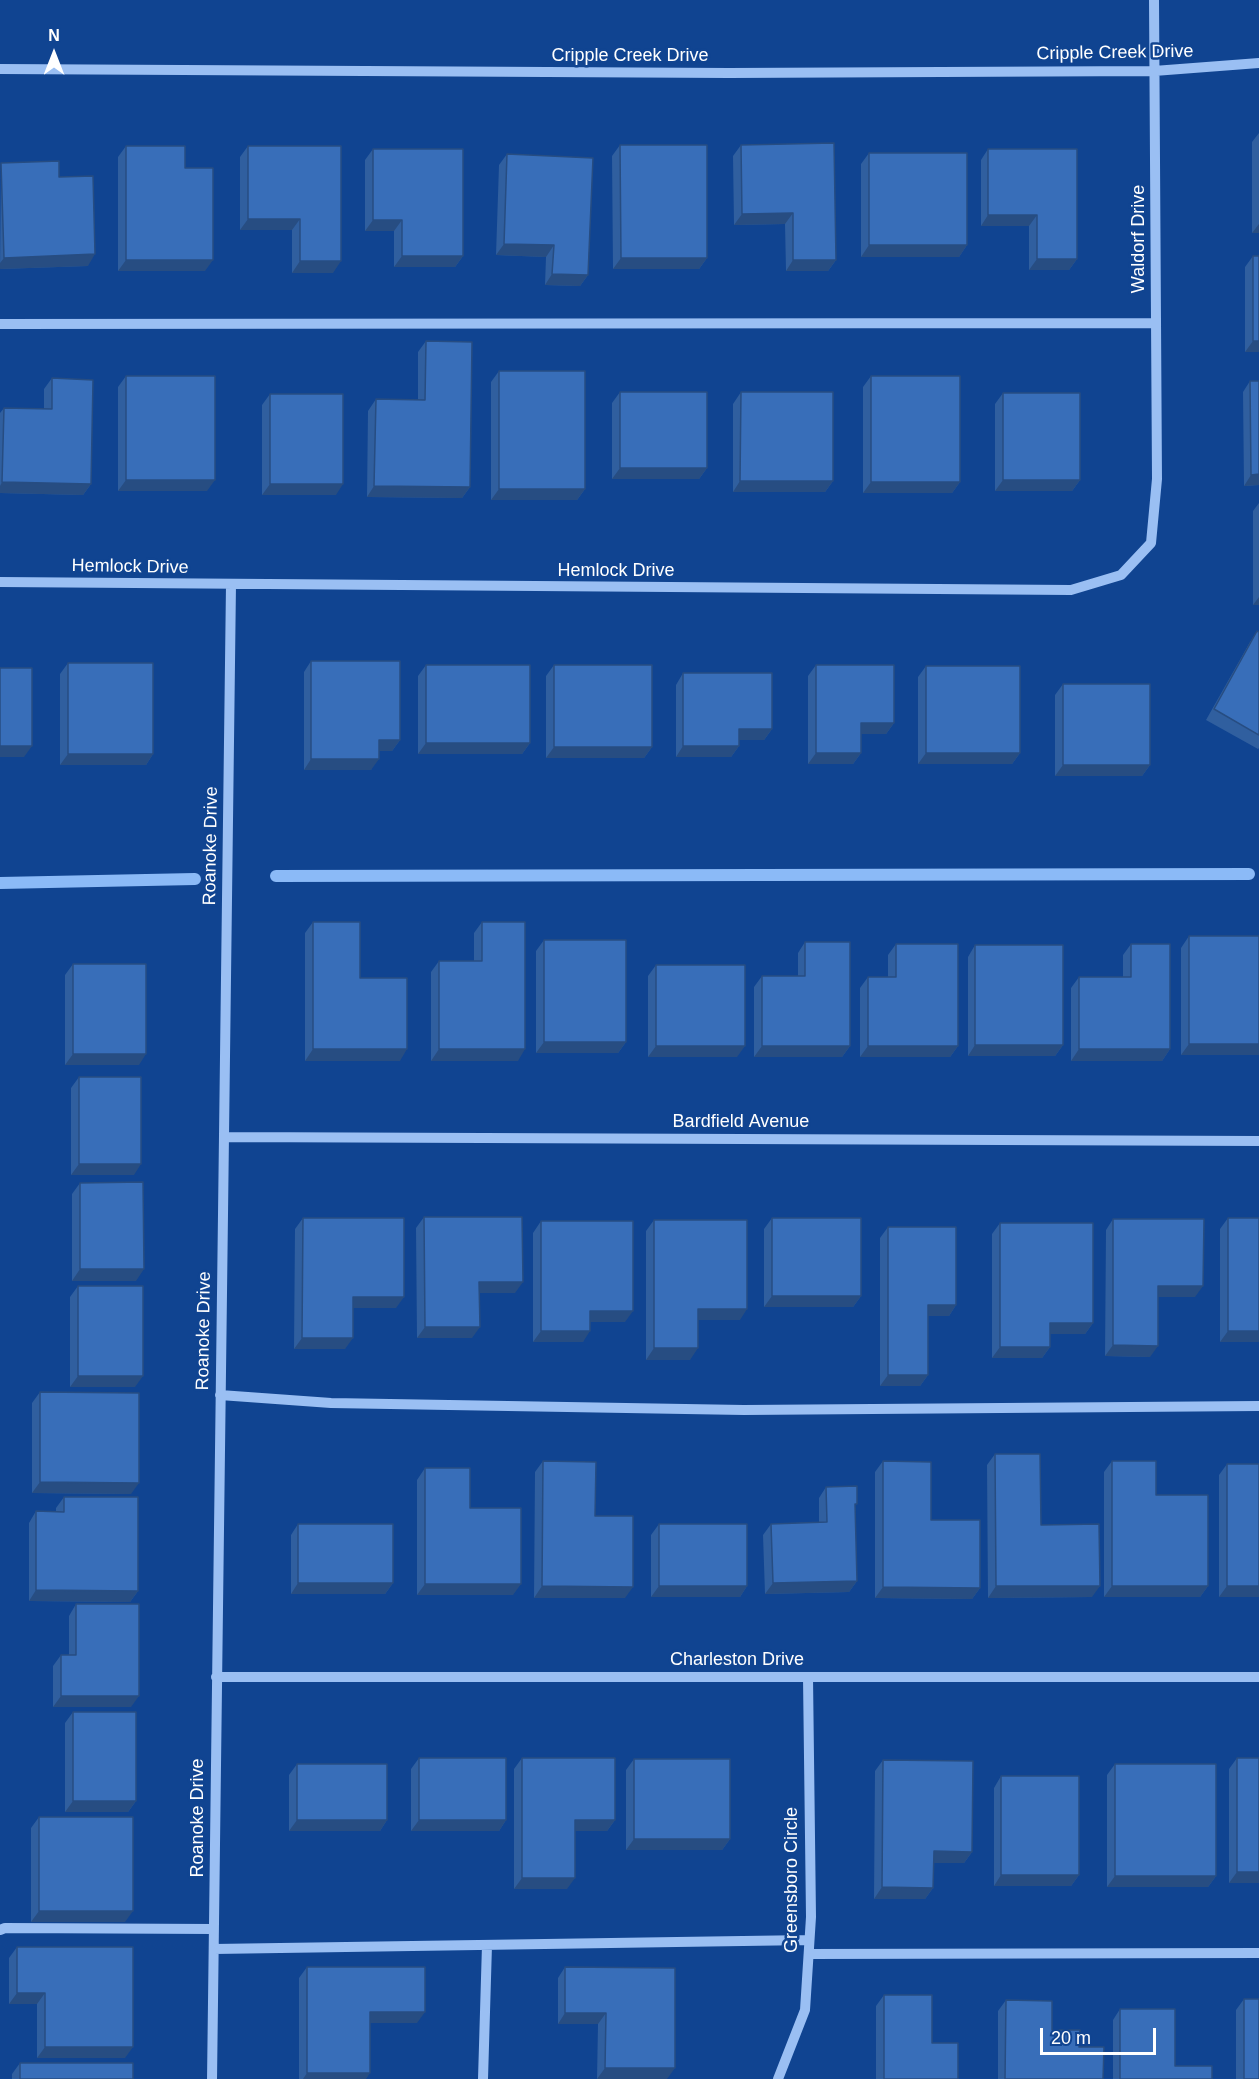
<!DOCTYPE html>
<html>
<head>
<meta charset="utf-8">
<style>
	body { margin:0 }
	#map { position:relative; width:1259px; height:2079px; overflow:hidden; background:#104491; font-family:Helvetica,sans-serif }
	canvas { display:block }
	.north { position:absolute; left:24px; top:24px; width:60px; height:60px; -webkit-text-stroke:4px #104491; paint-order:stroke; rotate:0deg; font-size:16px; font-weight:700; line-height:24px; text-align:center; color:#fff }
	.north::after { content:''; display:block; margin:auto; width:21px; height:27px; background:#fff; clip-path:polygon(50% 0,100% 100%,50% 72%,0 100%) }
	.scale { position:absolute; left:1040px; top:2028px; width:116px; height:27px; box-sizing:border-box; border:3px solid #fff; border-top:0; padding-left:8px; font-size:18px; line-height:21px; white-space:nowrap; color:#fff; -webkit-text-stroke:4px #104491; paint-order:stroke }
</style>
</head>
<body>
<div id="map">
<canvas width="1259" height="2079"></canvas>
<div class="north">N</div>
<div class="scale">20 m</div>
</div>
<script>
const ctx = document.querySelector('canvas').getContext('2d');
ctx.lineJoin = 'round';
const toPath = rows => new Path2D(rows.map(r => 'M' + r).join(''));
function strokePath(path, color, width, dash) { ctx.strokeStyle = color; ctx.lineWidth = width; ctx.lineCap = dash ? 'butt' : 'round'; ctx.setLineDash(dash || []); ctx.stroke(path); }
function fill(path, color) { ctx.fillStyle = color; ctx.fill(path, 'evenodd'); }
function label(font, color, halo, rows, align = 'center') {
  ctx.font = font + ' Helvetica,sans-serif'; ctx.lineWidth = 5; ctx.setLineDash([]); ctx.textBaseline = 'middle'; ctx.strokeStyle = halo; ctx.fillStyle = color; for (const [text, x, y, turn = 0] of rows) {
    ctx.save(); ctx.translate(x, y); ctx.rotate((+turn || 0) * Math.PI / 180); ctx.textAlign = isNaN(turn) ? turn : align; if (halo) ctx.strokeText(text, 0, 0); ctx.fillText(text, 0, 0); ctx.restore();
  }
}
strokePath(toPath([
	[276,876,1249,874],
	[0,883,195,879]
]), '#8bbaf7', 12);
strokePath(toPath([
	[0,69,729,73,1154,71,1259,63],
	[0,324,1156,323],
	[0,582,1071,590,1121,575,1151,543,1157,479,1154,0],
	[224,1137,1259,1141],
	[220,1395,331,1403,744,1410,1259,1406],
	[216,1677,1259,1677],
	[0,1930,5,1928,214,1929],
	[214,1949,809,1940],
	[809,1954,1259,1953],
	[212,2079,231,584],
	[483,2079,487,1945],
	[778,2079,805,2010,811,1917,808,1677]
]), '#9abff3', 10);
fill(toPath([
	[1259,133,1259,233,1252,233,1252,142],
	[620,145,707,258,699,269,613,269,612,156],
	[741,145,836,260,828,271,786,271,785,224,734,225,733,156],
	[126,146,185,168,205,271,118,271,118,157],
	[248,146,341,146,333,273,292,273,292,230,240,230,240,157],
	[373,149,463,256,455,267,394,267,394,231,365,231,365,160],
	[988,149,1077,259,1069,270,1029,270,1029,226,981,226,981,160],
	[869,153,967,245,959,257,861,257,861,164],
	[507,154,588,275,580,286,545,285,546,257,496,255,499,165],
	[1,163,88,266,0,269],
	[1253,256,1259,352,1245,352,1245,267],
	[426,341,470,487,462,498,367,497,368,411,376,399,418,400,418,352],
	[499,371,585,489,577,500,491,500,491,382],
	[126,376,207,491,118,491,118,387],
	[871,376,960,482,952,493,863,493,863,387],
	[52,378,91,484,83,495,0,493,0,413,4,408,44,409,44,389],
	[1250,381,1259,485,1244,486,1243,392],
	[620,392,707,468,699,479,612,479,612,403],
	[741,392,833,481,825,492,733,492,733,404],
	[1003,393,1080,480,1072,491,995,491,995,404],
	[270,394,336,495,262,495,262,405],
	[1259,503,1259,605,1253,605,1253,511],
	[1257,631,1259,632,1259,748,1258,749,1206,720,1250,642],
	[311,661,400,740,392,751,379,751,371,770,304,770,304,672],
	[68,663,153,754,146,765,60,765,60,674],
	[426,665,530,743,522,754,418,754,418,676],
	[554,665,652,747,644,758,546,758,546,676],
	[816,665,894,723,886,734,861,734,861,753,853,764,808,764,808,676],
	[926,666,1020,753,1012,764,918,764,918,677],
	[683,673,772,729,764,740,739,740,739,746,731,757,676,757,676,685],
	[1063,684,1150,765,1142,776,1055,776,1055,695],
	[313,922,360,978,400,1061,305,1061,305,933],
	[482,922,518,1061,431,1061,431,972,439,961,474,961,474,933],
	[1189,936,1259,1055,1181,1055,1181,948],
	[544,940,626,1042,618,1053,536,1053,536,951],
	[805,942,850,1046,842,1057,754,1057,754,987,762,976,798,976,798,953],
	[896,944,958,1046,950,1057,860,1057,860,988,868,977,888,977,888,955],
	[1131,944,1170,1049,1162,1061,1071,1061,1071,988,1079,977,1123,977,1123,955],
	[975,945,1063,1045,1055,1056,968,1056,968,957],
	[73,964,139,1065,65,1065,65,975],
	[656,965,737,1057,648,1057,648,976],
	[79,1077,134,1175,71,1175,71,1088],
	[80,1183,136,1281,72,1281,72,1194],
	[424,1217,515,1293,479,1293,472,1338,417,1338,416,1228],
	[303,1218,396,1308,353,1308,345,1349,294,1349,295,1229],
	[772,1218,861,1296,853,1307,764,1307,764,1229],
	[1228,1218,1259,1342,1220,1342,1220,1229],
	[1113,1219,1195,1297,1158,1297,1150,1357,1105,1356,1106,1230],
	[654,1220,740,1320,698,1320,690,1360,646,1360,646,1231],
	[541,1221,625,1322,590,1322,583,1342,533,1342,533,1233],
	[1000,1223,1093,1323,1085,1334,1050,1334,1050,1347,1042,1358,992,1358,992,1234],
	[888,1227,956,1305,949,1316,928,1316,928,1375,920,1386,880,1386,880,1238],
	[78,1286,135,1387,70,1387,70,1297],
	[40,1392,131,1494,32,1493,32,1403],
	[995,1454,1041,1525,1092,1597,988,1598,987,1465],
	[543,1461,595,1516,625,1598,534,1598,535,1472],
	[883,1461,931,1520,980,1588,972,1599,875,1598,875,1472],
	[1112,1461,1156,1495,1208,1586,1200,1597,1104,1597,1104,1472],
	[1227,1464,1259,1597,1219,1597,1219,1475],
	[425,1468,470,1508,513,1595,417,1595,417,1480],
	[826,1487,855,1507,857,1581,849,1592,765,1594,763,1535,771,1524,819,1522,819,1498],
	[64,1497,138,1591,130,1602,29,1601,29,1523,36,1511,56,1512,56,1508],
	[298,1524,393,1583,385,1594,291,1594,291,1535],
	[659,1524,747,1586,740,1597,651,1597,651,1535],
	[76,1604,131,1707,53,1707,53,1666,61,1655,69,1655,69,1616],
	[73,1712,136,1801,128,1812,65,1812,65,1723],
	[419,1758,506,1820,499,1831,411,1831,411,1769],
	[522,1758,615,1820,607,1831,575,1831,567,1889,514,1889,514,1769],
	[1237,1758,1259,1883,1229,1883,1229,1769],
	[634,1759,730,1839,722,1850,626,1850,626,1770],
	[883,1760,972,1852,964,1863,933,1863,933,1888,925,1899,874,1899,875,1771],
	[297,1764,387,1820,380,1831,289,1831,289,1775],
	[1115,1764,1216,1876,1208,1887,1107,1887,1107,1775],
	[1001,1776,1079,1875,1071,1886,994,1886,994,1788],
	[39,1817,125,1922,31,1922,31,1828],
	[17,1947,125,2058,37,2058,37,2004,9,2004,9,1958],
	[307,1967,417,2023,370,2023,366,2079,299,2079,299,1978],
	[565,1967,667,2079,597,2079,598,2024,558,2024,558,1978],
	[884,1995,932,2043,958,2079,876,2079,876,2006],
	[1244,1999,1259,2079,1236,2079,1236,2010],
	[1006,2000,1079,2047,1103,2079,998,2079,998,2011],
	[1120,2009,1175,2066,1212,2079,1113,2079,1113,2020],
	[20,2063,133,2079,12,2079,12,2074]
]), '#305f9f');
fill(toPath([
	[793,213,785,224,734,225,742,214],
	[988,215,1037,215,1029,226,981,226],
	[248,219,300,219,292,230,240,230],
	[373,220,402,220,394,231,365,231],
	[1259,224,1259,233,1252,233],
	[504,244,554,245,546,257,496,255],
	[869,245,967,245,959,257,861,257],
	[95,254,88,266,0,269,0,263,4,258],
	[402,256,463,256,455,267,394,267],
	[621,258,707,258,699,269,613,269],
	[1037,259,1077,259,1069,270,1029,270],
	[126,260,213,260,205,271,118,271],
	[793,260,836,260,828,271,786,271],
	[300,261,341,261,333,273,292,273],
	[552,274,588,275,580,286,545,285],
	[1253,341,1259,341,1259,352,1245,352],
	[620,468,707,468,699,479,612,479],
	[1259,474,1259,485,1244,486,1251,475],
	[126,480,215,480,207,491,118,491],
	[1003,480,1080,480,1072,491,995,491],
	[740,481,833,481,825,492,733,492],
	[2,482,91,484,83,495,0,493,0,486],
	[871,482,960,482,952,493,863,493],
	[270,484,343,484,336,495,262,495],
	[374,486,470,487,462,498,367,497],
	[499,489,585,489,577,500,491,500],
	[1259,597,1259,605,1253,605],
	[861,723,894,723,886,734,853,734],
	[739,729,772,729,764,740,731,740],
	[379,740,400,740,392,751,371,751],
	[426,743,530,743,522,754,418,754],
	[0,746,32,746,24,757,0,757],
	[683,746,739,746,731,757,676,757],
	[554,747,652,747,644,758,546,758],
	[816,753,861,753,853,764,808,764],
	[926,753,1020,753,1012,764,918,764],
	[68,754,153,754,146,765,60,765],
	[311,759,379,759,371,770,304,770],
	[1063,765,1150,765,1142,776,1055,776],
	[544,1042,626,1042,618,1053,536,1053],
	[1189,1044,1259,1044,1259,1055,1181,1055],
	[975,1045,1063,1045,1055,1056,968,1056],
	[656,1046,745,1046,737,1057,648,1057],
	[762,1046,850,1046,842,1057,754,1057],
	[868,1046,958,1046,950,1057,860,1057],
	[313,1049,407,1049,400,1061,305,1061],
	[439,1049,525,1049,518,1061,431,1061],
	[1079,1049,1170,1049,1162,1061,1071,1061],
	[73,1054,146,1054,139,1065,65,1065],
	[79,1164,141,1164,134,1175,71,1175],
	[80,1269,144,1269,136,1281,72,1281],
	[479,1282,523,1282,515,1293,472,1293],
	[1158,1286,1203,1286,1195,1297,1151,1297],
	[772,1296,861,1296,853,1307,764,1307],
	[353,1297,404,1297,396,1308,345,1308],
	[928,1305,956,1305,949,1316,920,1316],
	[698,1309,747,1309,740,1320,690,1320],
	[590,1311,633,1311,625,1322,583,1322],
	[1050,1323,1093,1323,1085,1334,1042,1334],
	[425,1327,480,1327,472,1338,417,1338],
	[541,1331,590,1331,583,1342,533,1342],
	[1228,1331,1259,1331,1259,1342,1220,1342],
	[302,1338,353,1338,345,1349,294,1349],
	[1113,1345,1158,1346,1150,1357,1105,1356],
	[1000,1347,1050,1347,1042,1358,992,1358],
	[654,1348,698,1348,690,1360,646,1360],
	[888,1375,928,1375,920,1386,880,1386],
	[78,1376,143,1376,135,1387,70,1387],
	[40,1482,139,1483,131,1494,32,1493],
	[857,1581,849,1592,765,1594,773,1583],
	[298,1583,393,1583,385,1594,291,1594],
	[425,1584,521,1584,513,1595,417,1595],
	[542,1586,633,1587,625,1598,534,1598],
	[659,1586,747,1586,740,1597,651,1597],
	[996,1586,1100,1586,1092,1597,988,1598],
	[1112,1586,1208,1586,1200,1597,1104,1597],
	[1227,1586,1259,1586,1259,1597,1219,1597],
	[883,1587,980,1588,972,1599,875,1598],
	[36,1590,138,1591,130,1602,29,1601],
	[61,1696,139,1696,131,1707,53,1707],
	[73,1801,136,1801,128,1812,65,1812],
	[297,1820,387,1820,380,1831,289,1831],
	[419,1820,506,1820,499,1831,411,1831],
	[575,1820,615,1820,607,1831,567,1831],
	[634,1839,730,1839,722,1850,626,1850],
	[934,1851,972,1852,964,1863,926,1863],
	[1237,1872,1259,1872,1259,1883,1229,1883],
	[1001,1875,1079,1875,1071,1886,994,1886],
	[1115,1876,1216,1876,1208,1887,1107,1887],
	[522,1878,575,1878,567,1889,514,1889],
	[882,1887,933,1888,925,1899,874,1899],
	[39,1911,133,1911,125,1922,31,1922],
	[17,1993,45,1993,37,2004,9,2004],
	[370,2012,425,2012,417,2023,362,2023],
	[565,2013,606,2013,598,2024,558,2024],
	[45,2047,133,2047,125,2058,37,2058],
	[605,2068,675,2068,667,2079,597,2079],
	[307,2073,370,2073,366,2079,303,2079]
]), '#274d82');
const building = toPath([
	[834,143,836,260,793,260,793,213,742,214,741,145,834,143],
	[620,145,707,145,707,258,621,258,620,145],
	[126,146,185,146,185,168,213,168,213,260,126,260,126,146],
	[248,146,341,146,341,261,300,261,300,219,248,219,248,146],
	[373,149,463,149,463,256,402,256,402,220,373,220,373,149],
	[988,149,1077,149,1077,259,1037,259,1037,215,988,215,988,149],
	[869,153,967,153,967,245,869,245,869,153],
	[507,154,593,158,588,275,552,274,554,245,504,244,507,154],
	[59,161,59,177,93,176,95,254,4,258,1,163,59,161],
	[1253,256,1259,256,1259,341,1253,341,1253,256],
	[426,341,472,342,470,487,374,486,376,399,425,400,426,341],
	[499,371,585,371,585,489,499,489,499,371],
	[126,376,215,376,215,480,126,480,126,376],
	[871,376,960,376,960,482,871,482,871,376],
	[52,378,93,380,91,484,2,482,4,408,52,409,52,378],
	[1250,381,1259,381,1259,474,1251,475,1250,381],
	[620,392,707,392,707,468,620,468,620,392],
	[741,392,833,392,833,481,740,481,741,392],
	[1003,393,1080,393,1080,480,1003,480,1003,393],
	[270,394,343,394,343,484,270,484,270,394],
	[1257,631,1259,632,1259,735,1214,709,1257,631],
	[311,661,400,661,400,740,379,740,379,759,311,759,311,661],
	[68,663,153,663,153,754,68,754,68,663],
	[426,665,530,665,530,743,426,743,426,665],
	[554,665,652,665,652,747,554,747,554,665],
	[816,665,894,665,894,723,861,723,861,753,816,753,816,665],
	[926,666,1020,666,1020,753,926,753,926,666],
	[0,668,32,668,32,746,0,746,0,668],
	[683,673,772,673,772,729,739,729,739,746,683,746,683,673],
	[1063,684,1150,684,1150,765,1063,765,1063,684],
	[313,922,360,922,360,978,407,978,407,1049,313,1049,313,922],
	[482,922,525,922,525,1049,439,1049,439,961,482,961,482,922],
	[1189,936,1259,936,1259,1044,1189,1044,1189,936],
	[544,940,626,940,626,1042,544,1042,544,940],
	[805,942,850,942,850,1046,762,1046,762,976,805,976,805,942],
	[896,944,958,944,958,1046,868,1046,868,977,896,977,896,944],
	[1131,944,1170,944,1170,1049,1079,1049,1079,977,1131,977,1131,944],
	[975,945,1063,945,1063,1045,975,1045,975,945],
	[73,964,146,964,146,1054,73,1054,73,964],
	[656,965,745,965,745,1046,656,1046,656,965],
	[79,1077,141,1077,141,1164,79,1164,79,1077],
	[143,1182,144,1269,80,1269,80,1183,143,1182],
	[424,1217,522,1217,523,1282,479,1282,480,1327,425,1327,424,1217],
	[303,1218,404,1218,404,1297,353,1297,353,1338,302,1338,303,1218],
	[772,1218,861,1218,861,1296,772,1296,772,1218],
	[1228,1218,1259,1218,1259,1331,1228,1331,1228,1218],
	[1113,1219,1204,1219,1203,1286,1158,1286,1158,1346,1113,1345,1113,1219],
	[654,1220,747,1220,747,1309,698,1309,698,1348,654,1348,654,1220],
	[541,1221,633,1221,633,1311,590,1311,590,1331,541,1331,541,1221],
	[1000,1223,1093,1223,1093,1323,1050,1323,1050,1347,1000,1347,1000,1223],
	[888,1227,956,1227,956,1305,928,1305,928,1375,888,1375,888,1227],
	[78,1286,143,1286,143,1376,78,1376,78,1286],
	[40,1392,139,1393,139,1483,40,1482,40,1392],
	[995,1454,1040,1454,1041,1525,1099,1524,1100,1586,996,1586,995,1454],
	[543,1461,596,1462,595,1516,633,1516,633,1587,542,1586,543,1461],
	[883,1461,931,1462,931,1520,980,1520,980,1588,883,1587,883,1461],
	[1112,1461,1156,1461,1156,1495,1208,1495,1208,1586,1112,1586,1112,1461],
	[1227,1464,1259,1464,1259,1586,1227,1586,1227,1464],
	[425,1468,470,1468,470,1508,521,1508,521,1584,425,1584,425,1468],
	[857,1486,857,1504,855,1504,857,1581,773,1583,771,1524,827,1522,826,1487,857,1486],
	[64,1497,138,1497,138,1591,36,1590,36,1511,64,1512,64,1497],
	[298,1524,393,1524,393,1583,298,1583,298,1524],
	[659,1524,747,1524,747,1586,659,1586,659,1524],
	[76,1604,139,1604,139,1696,61,1696,61,1655,76,1655,76,1604],
	[73,1712,136,1712,136,1801,73,1801,73,1712],
	[419,1758,506,1758,506,1820,419,1820,419,1758],
	[522,1758,615,1758,615,1820,575,1820,575,1878,522,1878,522,1758],
	[1237,1758,1259,1758,1259,1872,1237,1872,1237,1758],
	[634,1759,730,1759,730,1839,634,1839,634,1759],
	[883,1760,973,1761,972,1852,934,1851,933,1888,882,1887,883,1760],
	[297,1764,387,1764,387,1820,297,1820,297,1764],
	[1115,1764,1216,1764,1216,1876,1115,1876,1115,1764],
	[1001,1776,1079,1776,1079,1875,1001,1875,1001,1776],
	[39,1817,133,1817,133,1911,39,1911,39,1817],
	[17,1947,133,1947,133,2047,45,2047,45,1993,17,1993,17,1947],
	[307,1967,425,1967,425,2012,370,2012,370,2073,307,2073,307,1967],
	[565,1967,675,1968,675,2068,605,2068,606,2013,565,2013,565,1967],
	[884,1995,932,1995,932,2043,958,2043,958,2079,884,2079,884,1995],
	[1244,1999,1259,1999,1259,2079,1244,2079,1244,1999],
	[1006,2000,1052,2001,1052,2030,1080,2030,1079,2047,1104,2047,1103,2079,1005,2079,1006,2000],
	[1120,2009,1175,2009,1175,2066,1212,2066,1212,2079,1120,2079,1120,2009],
	[20,2063,133,2063,133,2079,20,2079,20,2063]
]);
fill(building, '#386eb9');
strokePath(building, '#274d82', 1.5);
label('18px', '#fff', '#104491', [
	["Cripple Creek Drive",1115,53,-1],
	["Cripple Creek Drive",630,56],
	["Waldorf Drive",1139,239,-90],
	["Hemlock Drive",130,567,1],
	["Hemlock Drive",616,571],
	["Roanoke Drive",211,846,-89],
	["Bardfield Avenue",741,1122],
	["Roanoke Drive",204,1331,-89],
	["Charleston Drive",737,1660],
	["Roanoke Drive",198,1818,-90],
	["Greensboro Circle",792,1880,-90]
]);
</script>
</body>
</html>
